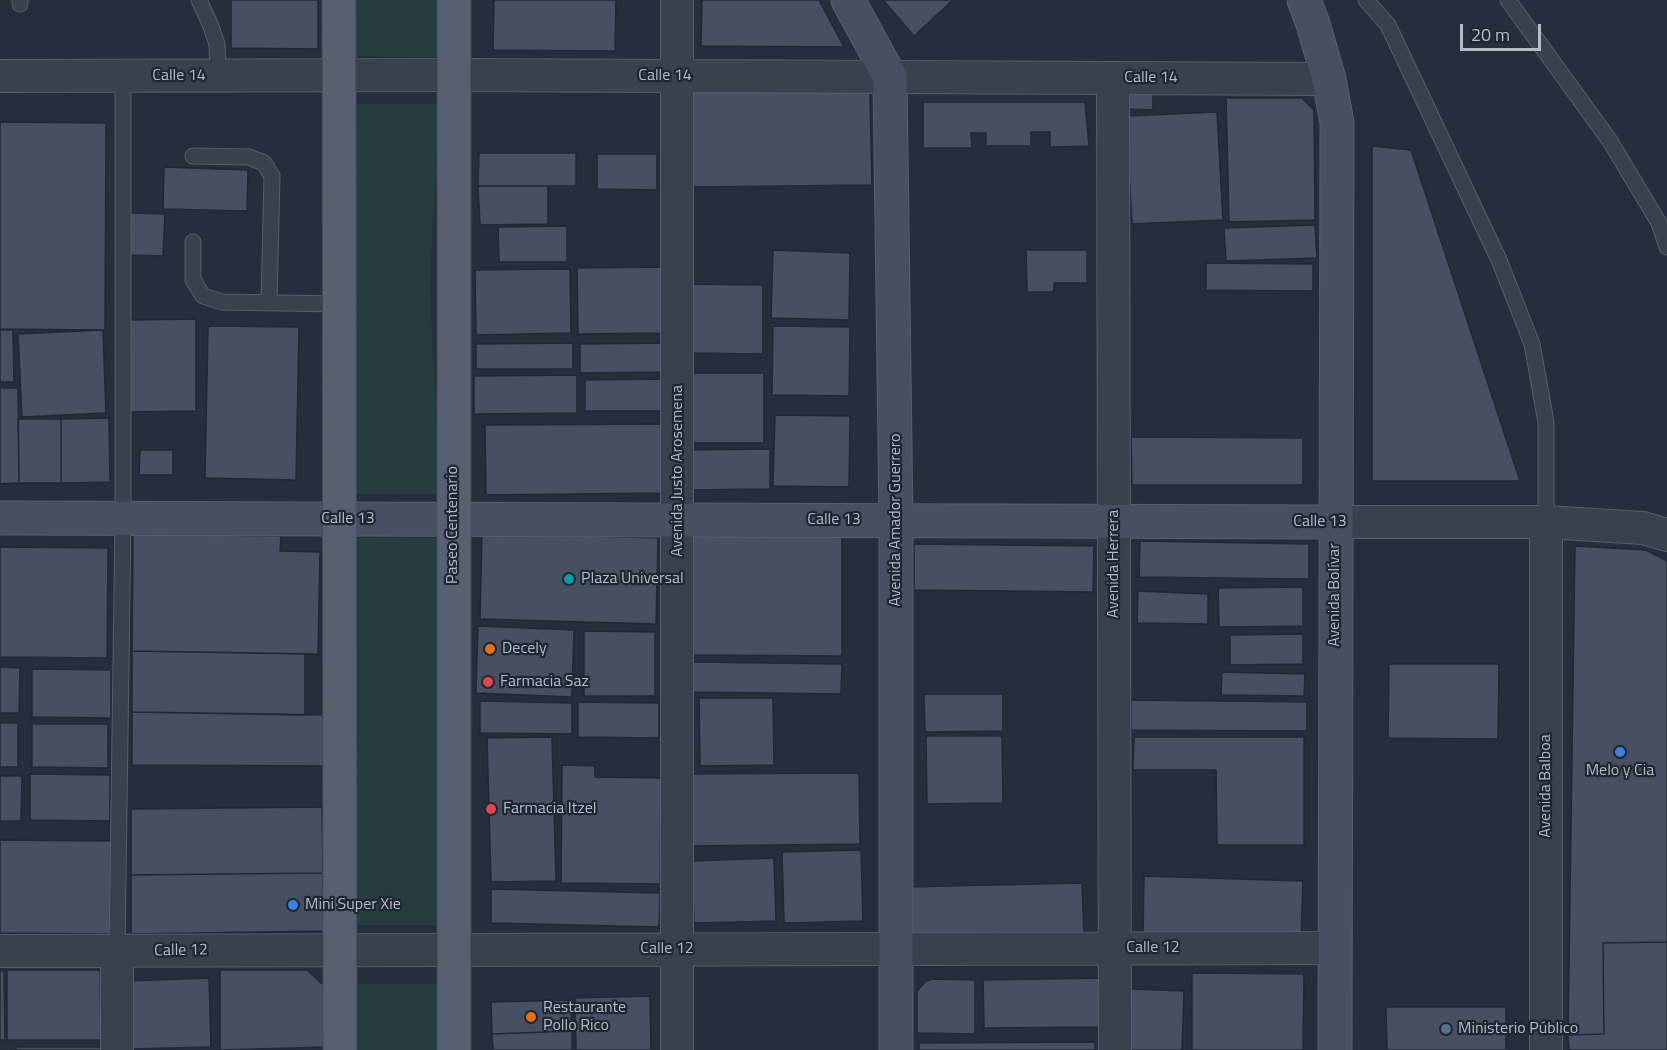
<!DOCTYPE html>
<html>
<head>
<meta charset="utf-8">
<style>
	body { margin:0 }
	#map { position:relative; width:1667px; height:1050px; overflow:hidden; background:#242f3e; font-family:"Titillium Web",sans-serif }
	canvas { display:block }
	.scale { position:absolute; left:1460px; top:24px; width:81px; height:27px; box-sizing:border-box; border:3px solid #b4bcc9; border-top:0; padding-left:8px; font-size:18px; line-height:21px; white-space:nowrap; color:#b4bcc9; -webkit-text-stroke:4px #1d2633; paint-order:stroke }
</style>
</head>
<body>
<div id="map">
<canvas width="1667" height="1050"></canvas>
<div class="scale">20 m</div>
</div>
<script>
const ctx = document.querySelector('canvas').getContext('2d');
ctx.lineJoin = 'round';
function fill(path, color) { ctx.fillStyle = color; ctx.fill(path, 'evenodd'); }
const toPath = rows => new Path2D(rows.map(r => 'M' + r).join(''));
function strokePath(path, color, width, dash) { ctx.strokeStyle = color; ctx.lineWidth = width; ctx.lineCap = dash ? 'butt' : 'round'; ctx.setLineDash(dash || []); ctx.stroke(path); }
function label(font, color, halo, rows, align = 'center') {
  ctx.font = font + ' "Titillium Web",sans-serif'; ctx.lineWidth = 4.5; ctx.setLineDash([]); ctx.textBaseline = 'middle'; ctx.strokeStyle = halo; ctx.fillStyle = color; for (const [text, x, y, turn = 0] of rows) {
    ctx.save(); ctx.translate(x, y); ctx.rotate((+turn || 0) * Math.PI / 180); ctx.textAlign = isNaN(turn) ? turn : align; if (halo) ctx.strokeText(text, 0, 0); ctx.fillText(text, 0, 0); ctx.restore();
  }
}
fill(toPath([
	[351,0,440,0,439,57,351,56],
	[354,104,439,104,430,287,440,494,354,494],
	[353,538,439,538,440,925,353,925],
	[356,984,441,984,440,1050,356,1050]
]), '#263c3f');
const building = toPath([
	[231,0,318,0,318,49,231,48,231,0],
	[494,0,616,0,615,51,493,50,494,0],
	[702,0,819,0,844,47,701,46,702,0],
	[883,0,953,0,914,36,883,0],
	[863,86,870,94,872,185,692,187,691,97,698,87,863,86],
	[1128,89,1153,90,1153,110,1127,109,1128,89],
	[1226,98,1302,98,1314,110,1315,220,1229,222,1226,98],
	[923,102,1085,102,1089,146,1050,147,1050,132,1031,132,1031,146,986,146,986,133,971,133,972,148,923,148,923,102],
	[1217,112,1223,220,1132,224,1126,116,1217,112],
	[0,122,106,123,105,330,0,329,0,122],
	[1372,146,1411,150,1520,481,1372,481,1372,146],
	[479,153,576,153,576,186,478,186,479,153],
	[597,154,657,154,657,190,597,189,597,154],
	[164,167,248,170,247,211,163,209,164,167],
	[478,186,548,186,548,224,480,225,478,186],
	[128,213,165,214,163,256,127,255,128,213],
	[1315,225,1317,258,1226,261,1224,228,1315,225],
	[567,226,567,262,499,262,498,227,567,226],
	[773,250,850,253,849,320,771,318,773,250],
	[1026,250,1087,250,1087,283,1054,283,1054,292,1027,292,1026,250],
	[1206,263,1313,264,1313,291,1206,290,1206,263],
	[665,267,666,333,578,334,577,268,665,267],
	[570,269,571,333,476,335,475,270,570,269],
	[687,284,763,285,763,354,687,353,687,284],
	[196,319,196,411,128,412,129,320,196,319],
	[208,326,299,327,296,480,205,478,208,326],
	[773,326,850,327,849,396,772,395,773,326],
	[0,330,13,330,14,382,0,382,0,330],
	[103,330,106,413,22,417,18,334,103,330],
	[573,343,573,369,476,369,476,344,573,343],
	[667,343,667,372,580,373,580,344,667,343],
	[684,373,764,373,764,443,683,443,684,373],
	[577,375,577,413,474,414,474,376,577,375],
	[667,379,667,411,585,411,585,380,667,379],
	[0,388,18,388,19,483,0,484,0,388],
	[775,415,850,416,849,487,773,486,775,415],
	[109,418,110,482,61,483,61,419,109,418],
	[18,419,61,419,61,483,19,483,18,419],
	[662,424,662,493,486,495,485,425,662,424],
	[1131,437,1303,438,1303,485,1132,485,1131,437],
	[770,449,770,489,687,490,686,450,770,449],
	[140,450,173,450,173,475,139,475,140,450],
	[482,533,658,538,656,624,480,619,482,533],
	[133,534,281,536,280,551,320,552,318,654,132,651,133,534],
	[690,534,842,534,842,656,690,655,690,534],
	[1140,541,1309,544,1309,579,1139,577,1140,541],
	[914,544,1094,546,1093,592,914,590,914,544],
	[1575,546,1646,550,1667,561,1667,942,1603,943,1604,1034,1568,1035,1575,546],
	[0,547,108,548,107,658,0,657,0,547],
	[1303,587,1303,626,1219,627,1218,588,1303,587],
	[1138,591,1208,594,1208,624,1137,623,1138,591],
	[478,626,574,630,572,697,476,693,478,626],
	[584,631,655,632,655,696,584,696,584,631],
	[1303,634,1303,664,1230,665,1230,635,1303,634],
	[132,651,305,654,305,715,132,712,132,651],
	[693,662,842,664,841,694,693,692,693,662],
	[1389,664,1499,664,1498,739,1388,738,1389,664],
	[0,667,20,668,19,713,0,713,0,667],
	[32,669,111,670,111,718,32,717,32,669],
	[1222,672,1305,674,1304,696,1221,695,1222,672],
	[924,694,1003,694,1003,731,925,732,924,694],
	[699,698,773,698,774,765,700,766,699,698],
	[1131,700,1307,702,1307,731,1131,730,1131,700],
	[480,701,572,703,572,734,480,733,480,701],
	[578,702,659,703,659,738,578,737,578,702],
	[132,712,334,715,334,766,132,765,132,712],
	[0,723,18,723,18,767,0,767,0,723],
	[32,724,108,724,108,768,32,767,32,724],
	[926,736,1002,736,1003,803,927,804,926,736],
	[552,737,556,881,491,882,487,738,552,737],
	[1134,737,1304,737,1304,845,1217,845,1216,770,1133,770,1134,737],
	[562,765,595,766,595,777,661,778,660,884,561,883,562,765],
	[859,773,860,844,691,846,690,774,859,773],
	[30,774,110,775,110,821,30,820,30,774],
	[0,776,22,776,21,821,0,821,0,776],
	[322,807,323,873,131,875,131,809,322,807],
	[0,840,113,841,113,934,0,933,0,840],
	[861,850,863,921,784,923,782,852,861,850],
	[774,858,776,921,694,923,692,861,774,858],
	[323,873,324,931,131,934,131,875,323,873],
	[1144,876,1303,881,1301,940,1143,935,1144,876],
	[1082,883,1084,935,908,939,906,887,1082,883],
	[491,889,660,893,659,927,491,923,491,889],
	[1667,942,1667,1050,1569,1050,1568,1035,1604,1034,1603,943,1667,942],
	[7,970,100,970,101,1040,7,1040,7,970],
	[220,970,307,970,329,990,327,1047,220,1050,220,970],
	[0,971,4,971,5,1040,0,1040,0,971],
	[1192,973,1304,974,1303,1050,1192,1050,1192,973],
	[209,978,211,1047,128,1049,126,981,209,978],
	[1104,978,1105,1027,984,1028,983,980,1104,978],
	[933,979,975,980,975,1034,917,1033,917,991,926,981,933,979],
	[1130,989,1184,991,1182,1050,1128,1050,1130,989],
	[650,996,651,1050,576,1050,575,998,650,996],
	[570,1000,572,1031,492,1034,491,1002,570,1000],
	[1386,1007,1506,1007,1506,1050,1387,1050,1386,1007],
	[572,1031,572,1050,493,1050,492,1034,572,1031],
	[1095,1042,1095,1050,919,1050,919,1043,1095,1042],
	[16,1047,103,1047,103,1050,16,1050,16,1047]
]);
fill(building, '#455162');
strokePath(building, '#1f2835', 1.5);
const lane = toPath([
	[20,0,20,4],
	[199,0,210,24,217,44,218,76],
	[1366,0,1388,25,1499,260,1532,344,1546,422,1546,522],
	[1508,0,1610,141,1659,223,1667,247],
	[193,156,249,157,264,163,272,176,269,303],
	[193,242,193,280,203,296,222,302,339,304],
	[117,952,123,518,123,76]
]);
const street = toPath([
	[0,76,455,75,1329,79],
	[1113,78,1115,1050],
	[1335,522,1546,522,1643,528,1667,535],
	[1546,522,1546,1050],
	[0,951,1335,948],
	[117,1050,117,952],
	[677,1050,677,0]
]);
const secondary = toPath([
	[848,0,890,77,896,520,896,1050],
	[1304,0,1313,24,1329,79,1337,123,1335,1050],
	[0,518,1335,522]
]);
const primary = toPath([
	[339,0,340,1050],
	[454,1050,454,0]
]);
strokePath(lane, '#565f6c', 17);
strokePath(street, '#565f6c', 34);
strokePath(secondary, '#565f6c', 35);
strokePath(primary, '#414a57', 35);
strokePath(lane, '#38414e', 15);
strokePath(street, '#38414e', 32);
strokePath(secondary, '#465061', 33);
strokePath(primary, '#56606e', 33);
for (const [x, y, r, color] of [
	[569,579,6,"#0f9aa8"],
	[490,649,6,"#e8710a"],
	[488,682,6,"#e0444e"],
	[1620,752,6,"#3f7fe0"],
	[491,809,6,"#e0444e"],
	[293,905,6,"#3f7fe0"],
	[531,1017,6,"#e8710a"],
	[1446,1029,6,"#5c6f8a"]
]) { const dot = new Path2D(); dot.arc(x, y, r, 0, 2 * Math.PI); ctx.fillStyle = color; ctx.fill(dot); strokePath(dot, '#1d2633', 2); }
label('16px', '#b4bcc9', '#1d2633', [
	["Calle 14",179,76],
	["Calle 14",665,76],
	["Calle 14",1151,78],
	["Avenida Justo Arosemena",678,471,-90],
	["Calle 13",348,519],
	["Calle 13",834,520],
	["Avenida Amador Guerrero",896,520,-90],
	["Calle 13",1320,522],
	["Paseo Centenario",453,525,-90],
	["Avenida Herrera",1114,564,-90],
	["Avenida Bolívar",1335,595,-90],
	["Avenida Balboa",1546,786,-90],
	["Calle 12",1153,948],
	["Calle 12",667,949],
	["Calle 12",181,951,-1]
]);
label('16px', '#b4bcc9', '#1d2633', [
	["Plaza Universal",581,579],
	["Decely",502,649],
	["Farmacia Saz",500,682],
	["Melo y Cia",1620,771,"center"],
	["Farmacia Itzel",503,809],
	["Mini Super Xie",305,905],
	["Restaurante",543,1008],
	["Pollo Rico",543,1026],
	["Ministerio Público",1458,1029]
], 'left');
</script>
</body>
</html>
